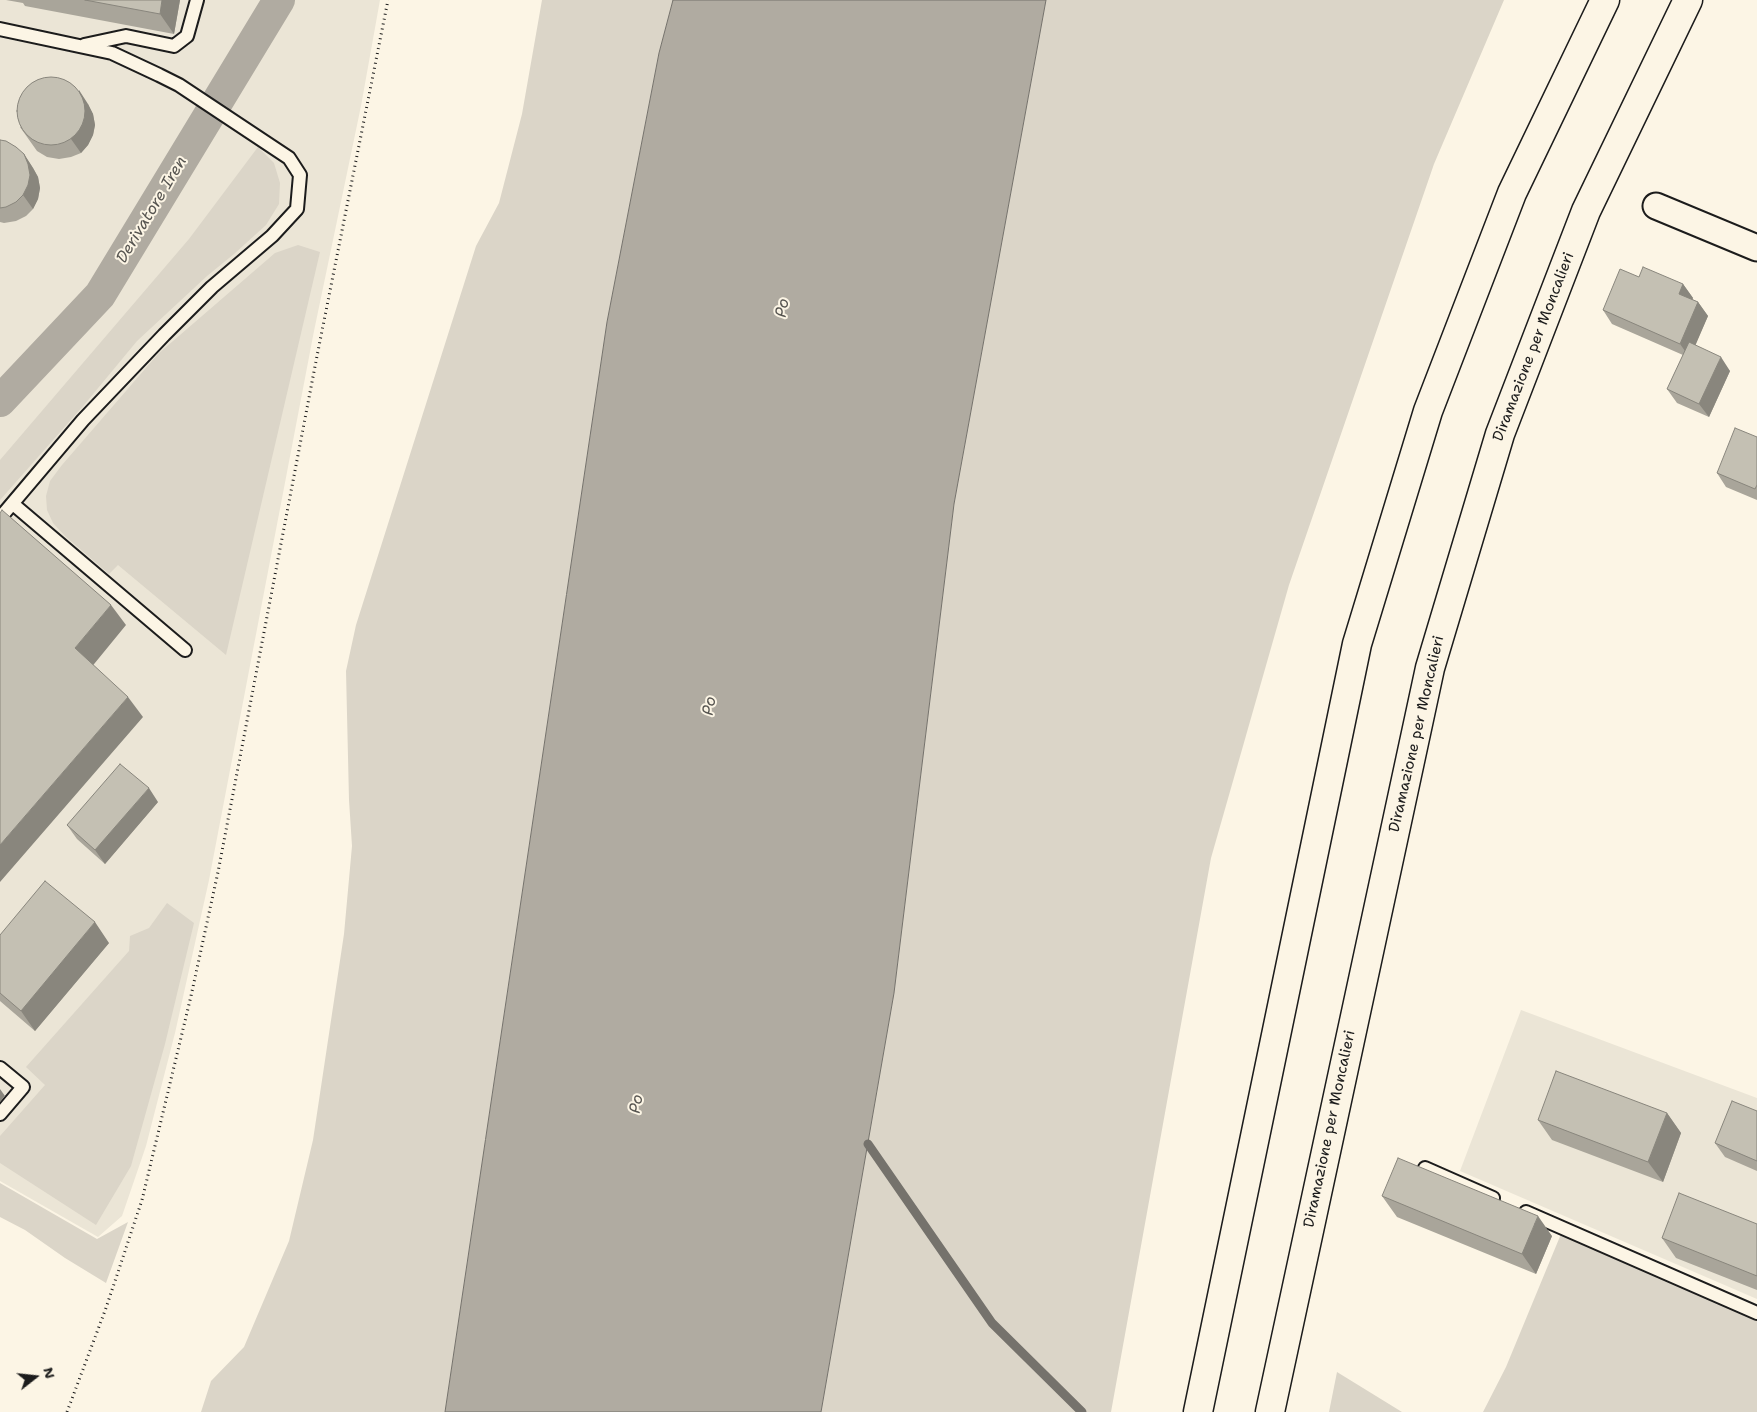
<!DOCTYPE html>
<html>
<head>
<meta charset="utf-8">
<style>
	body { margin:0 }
	#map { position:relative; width:1757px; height:1412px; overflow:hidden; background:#fcf5e5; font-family:"Shantell Sans",sans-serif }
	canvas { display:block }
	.north { position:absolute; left:10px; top:1352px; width:50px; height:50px; -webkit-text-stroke:4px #fcf5e5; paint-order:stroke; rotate:74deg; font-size:14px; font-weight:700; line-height:20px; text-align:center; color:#1c1c1c }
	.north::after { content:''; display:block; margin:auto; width:18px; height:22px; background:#1c1c1c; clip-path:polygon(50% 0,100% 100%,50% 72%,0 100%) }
</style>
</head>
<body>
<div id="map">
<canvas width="1757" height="1412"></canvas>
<div class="north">N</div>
</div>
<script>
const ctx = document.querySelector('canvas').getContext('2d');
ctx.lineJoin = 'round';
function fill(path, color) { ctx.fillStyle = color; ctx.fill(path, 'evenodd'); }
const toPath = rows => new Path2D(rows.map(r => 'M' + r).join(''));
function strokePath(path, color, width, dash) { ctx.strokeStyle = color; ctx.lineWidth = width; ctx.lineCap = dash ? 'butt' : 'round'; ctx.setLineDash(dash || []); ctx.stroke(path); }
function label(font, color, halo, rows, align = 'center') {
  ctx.font = font + ' "Shantell Sans",sans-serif'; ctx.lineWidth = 4; ctx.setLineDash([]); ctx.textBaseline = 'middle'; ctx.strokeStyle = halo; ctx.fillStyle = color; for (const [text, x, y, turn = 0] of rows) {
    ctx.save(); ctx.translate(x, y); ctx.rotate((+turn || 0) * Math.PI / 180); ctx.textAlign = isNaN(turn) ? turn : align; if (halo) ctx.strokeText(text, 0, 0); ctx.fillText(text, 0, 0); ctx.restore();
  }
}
fill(toPath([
	[0,0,380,0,361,106,314,331,209,880,175,1033,146,1146,122,1216,98,1237,0,1181],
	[1521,1010,1757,1098,1757,1299,1460,1171]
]), '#ebe5d6');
fill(toPath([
	[542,0,673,0,659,53,607,322,445,1412,201,1412,211,1381,244,1347,289,1241,313,1140,344,934,352,846,349,800,346,671,356,625,476,246,499,203,522,114],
	[1046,0,1504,0,1434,164,1289,585,1211,858,1111,1412,821,1412,894,993,954,504],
	[258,147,274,163,280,183,279,204,266,225,234,254,207,276,137,341,84,405,0,500,0,460,189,239],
	[298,245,320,252,226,655,118,565,109,574,65,536,53,523,47,510,46,496,50,481,62,465,158,354,275,253],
	[167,903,194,923,165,1044,131,1166,96,1225,0,1163,0,1136,45,1085,26,1067,129,951,130,936,149,928],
	[0,1183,97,1239,128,1222,106,1283,65,1258,25,1230,0,1217],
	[1561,1234,1757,1320,1757,1412,1483,1412,1506,1367],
	[1337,1372,1402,1412,1329,1412]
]), '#dbd5c8');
const water = toPath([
	[673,0,1046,0,954,504,894,993,821,1412,445,1412,607,322,659,53,673,0]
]);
fill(water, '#b0aba1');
strokePath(water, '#75726c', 1);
strokePath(toPath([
	[868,1144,992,1323,1082,1412]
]), '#75726c', 9);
strokePath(toPath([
	[0,401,100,295,279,0]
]), '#b0aba1', 32);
const lane = toPath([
	[0,29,112,53,159,75,179,85,289,158,300,175,297,209,272,236,212,287,164,335,83,420,0,518],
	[84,45,126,36,174,46,187,36,197,0],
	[13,504,185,650],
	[0,1068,23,1087,0,1114],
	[1425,1168,1493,1198],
	[1526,1212,1757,1313]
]);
const street = toPath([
	[1656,206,1757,248]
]);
const highway = toPath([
	[1198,1412,1357,644,1428,411,1512,193,1605,0],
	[1270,1412,1430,668,1500,434,1586,211,1688,0]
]);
strokePath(lane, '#1c1c1c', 16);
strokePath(street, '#1c1c1c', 29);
strokePath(highway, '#1c1c1c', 31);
strokePath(toPath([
	[67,1412,106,1308,142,1200,191,996,218,872,317,356,388,0]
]), '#1c1c1c', 3, [1, 4]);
strokePath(lane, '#fcf5e5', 12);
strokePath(street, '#fcf5e5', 25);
strokePath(highway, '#fcf5e5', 28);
fill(toPath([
	[6,0,180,0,174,34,25,6,23,3],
	[88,104,93,114,95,125,93,135,88,145,81,153,71,157,59,159,47,157,37,151,20,127],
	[0,140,24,154,33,168,38,177,40,188,38,199,33,209,26,216,16,221,4,223,0,222],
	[1639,277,1683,284,1693,298,1692,299,1698,302,1708,316,1695,345,1730,371,1709,417,1677,403,1667,389,1683,355,1612,324,1603,310],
	[1757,437,1757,500,1726,487,1717,473],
	[158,802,105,864,77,839,67,825],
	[0,935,109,943,35,1031,0,1001],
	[1757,1111,1757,1171,1725,1157,1715,1143],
	[1667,1113,1681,1133,1663,1182,1552,1140,1538,1120],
	[1382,1196,1552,1236,1536,1274,1397,1217],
	[1757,1224,1757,1290,1676,1258,1662,1238]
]), '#a9a59a');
fill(toPath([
	[162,0,180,0,174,34,160,14],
	[79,90,88,104,93,114,95,125,93,135,88,145,81,153,71,139],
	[24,154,33,168,38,177,40,188,38,199,33,209,23,195],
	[1683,284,1693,298,1689,308,1679,294],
	[1698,302,1708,316,1690,358,1680,344],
	[1721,357,1730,371,1709,417,1699,404],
	[111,605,126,625,90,669,75,648],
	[128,697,143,717,0,882,0,845],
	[149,788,158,802,105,864,95,850],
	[95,922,109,943,35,1031,21,1011],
	[0,1089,5,1096,0,1102],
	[1667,1113,1681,1133,1663,1182,1648,1162],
	[1538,1216,1552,1236,1536,1274,1522,1254]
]), '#89867d');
const building = toPath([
	[85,0,162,0,160,14,85,0],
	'17 111a34 34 0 1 1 68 0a34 34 0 1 1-68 0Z',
	[0,140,6,141,16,147,24,154,28,164,30,175,28,185,23,195,16,202,6,207,0,208,0,140],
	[1643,267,1683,284,1679,294,1698,302,1680,344,1603,310,1620,269,1639,277,1643,267],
	[1689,342,1721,357,1699,404,1667,389,1689,342],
	[1735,428,1757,437,1757,485,1755,489,1717,473,1735,428],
	[2,510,111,605,75,648,128,697,0,845,0,513,2,510],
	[120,764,149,788,95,850,67,825,120,764],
	[45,881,95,922,21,1011,0,993,0,935,45,881],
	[1556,1071,1667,1113,1648,1162,1538,1120,1556,1071],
	[1732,1101,1757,1111,1757,1161,1715,1143,1732,1101],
	[1398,1158,1538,1216,1522,1254,1382,1196,1398,1158],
	[1679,1193,1757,1224,1757,1276,1662,1238,1679,1193]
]);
fill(building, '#c4c0b3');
strokePath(building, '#89867d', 1);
label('15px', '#1c1c1c', '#fcf5e5', [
	["Diramazione per Moncalieri",1534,347,-69],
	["Diramazione per Moncalieri",1417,734,-77],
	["Diramazione per Moncalieri",1330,1129,-78]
]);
label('italic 16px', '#575551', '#fcf5e5', [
	["Derivatore Iren",152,210,-59],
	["Po",783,308,-80],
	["Po",710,706,-80],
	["Po",637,1104,-80]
]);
</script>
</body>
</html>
